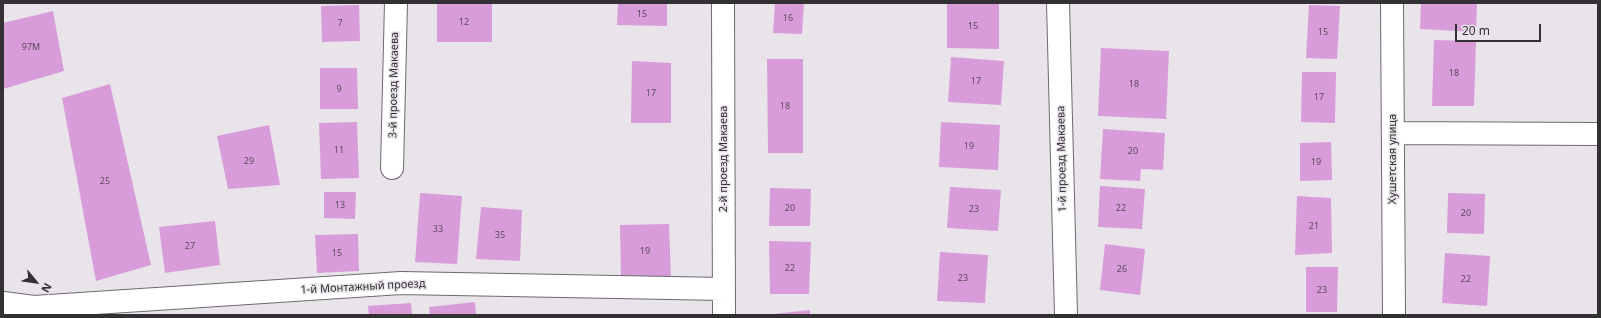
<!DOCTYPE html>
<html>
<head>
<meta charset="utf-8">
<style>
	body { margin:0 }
	#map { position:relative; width:1601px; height:318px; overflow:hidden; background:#e8e4ea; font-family:"Noto Sans",sans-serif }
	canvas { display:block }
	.frame { position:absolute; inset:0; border:4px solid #323033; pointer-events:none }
	.north { position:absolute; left:16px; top:262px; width:40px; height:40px; -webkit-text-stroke:3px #e8e4ea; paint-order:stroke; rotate:119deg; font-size:11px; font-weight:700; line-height:16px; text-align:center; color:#323033 }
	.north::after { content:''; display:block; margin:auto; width:14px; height:18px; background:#323033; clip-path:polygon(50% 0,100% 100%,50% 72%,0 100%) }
	.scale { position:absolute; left:1455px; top:24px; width:86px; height:18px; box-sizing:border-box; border:2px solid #323033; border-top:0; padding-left:5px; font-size:12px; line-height:14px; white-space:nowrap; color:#323033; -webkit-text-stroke:3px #e8e4ea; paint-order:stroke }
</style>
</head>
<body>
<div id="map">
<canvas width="1601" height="318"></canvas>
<div class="frame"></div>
<div class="north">N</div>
<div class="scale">20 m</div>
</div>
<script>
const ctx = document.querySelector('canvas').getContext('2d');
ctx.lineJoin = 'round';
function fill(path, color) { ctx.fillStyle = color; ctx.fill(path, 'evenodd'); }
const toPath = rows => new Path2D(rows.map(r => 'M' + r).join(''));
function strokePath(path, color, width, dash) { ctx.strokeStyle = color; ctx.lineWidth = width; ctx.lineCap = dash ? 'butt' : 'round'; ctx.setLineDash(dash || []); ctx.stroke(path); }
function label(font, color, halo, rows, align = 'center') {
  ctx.font = font + ' "Noto Sans",sans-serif'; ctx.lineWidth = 3; ctx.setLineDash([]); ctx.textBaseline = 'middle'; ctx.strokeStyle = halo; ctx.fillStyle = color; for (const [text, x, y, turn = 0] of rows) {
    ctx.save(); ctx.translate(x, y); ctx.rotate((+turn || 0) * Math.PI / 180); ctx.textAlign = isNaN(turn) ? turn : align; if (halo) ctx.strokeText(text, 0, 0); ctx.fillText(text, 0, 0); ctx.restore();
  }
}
fill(toPath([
	[437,3,492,3,492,42,437,42],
	[618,3,667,3,667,26,617,25],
	[775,3,804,3,802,34,773,33],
	[947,3,999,3,999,49,947,48],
	[1421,3,1477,3,1476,32,1420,29],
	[359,5,360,41,322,42,321,6],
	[1309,5,1340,6,1337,59,1306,58],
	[53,11,64,71,3,89,3,23],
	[1434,40,1476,41,1474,106,1432,106],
	[1101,48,1169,51,1166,119,1098,116],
	[951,57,1004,61,1001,105,948,102],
	[767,59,803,59,803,153,768,153],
	[632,61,671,63,671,123,631,123],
	[320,68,357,68,358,109,320,109],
	[1302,72,1336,72,1335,123,1301,122],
	[110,84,151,265,96,281,62,98],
	[357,122,359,178,321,179,319,123],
	[941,122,1000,125,998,170,939,167],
	[269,125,280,185,228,189,217,136],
	[1103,129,1165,133,1163,170,1141,169,1140,181,1100,179],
	[1331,142,1332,180,1300,181,1300,143],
	[1100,186,1145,189,1142,229,1098,227],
	[950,187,1001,190,998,231,947,228],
	[770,188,811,189,810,226,769,226],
	[324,192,356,192,355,219,324,218],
	[420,193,462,196,457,264,415,262],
	[1448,193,1485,194,1484,234,1447,233],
	[1297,196,1331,198,1332,253,1295,255],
	[481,207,522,210,520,261,476,259],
	[215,221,220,265,165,273,159,227],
	[669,224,671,277,621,277,620,225],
	[358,234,359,271,317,273,315,235],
	[769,241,811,242,809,294,770,294],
	[1105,244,1145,249,1140,295,1100,290],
	[940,252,988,255,985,303,937,301],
	[1445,253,1490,256,1487,306,1442,303],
	[1306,267,1338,267,1337,312,1306,312],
	[475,302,476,315,430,315,429,307],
	[411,303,412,315,369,315,368,306],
	[810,310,810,315,773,315,773,314]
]), '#d99cda');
const minor = toPath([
	[723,3,724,315],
	[1058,3,1066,315],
	[1392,3,1394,315],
	[1393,133,1598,134],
	[392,168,396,3],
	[3,303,34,307,401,283,724,289]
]);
strokePath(minor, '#6d6a6f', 24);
strokePath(minor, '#fff', 22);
label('9px', '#5c4b5d', null, [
	["15",642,14],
	["16",788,18],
	["12",464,22],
	["7",340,23],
	["15",973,26],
	["15",1323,32],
	["97М",31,47],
	["18",1454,73],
	["17",976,81],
	["18",1134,84],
	["9",339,89],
	["17",651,93],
	["17",1319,97],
	["18",785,106],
	["19",969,146],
	["11",339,150],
	["20",1133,151],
	["29",249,161],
	["19",1316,162],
	["25",105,181],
	["13",340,205],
	["20",790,208],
	["22",1121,208],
	["23",974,209],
	["20",1466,213],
	["21",1314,226],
	["33",438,229],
	["35",500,235],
	["27",190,246],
	["19",645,251],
	["15",337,253],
	["22",790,268],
	["26",1122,269],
	["23",963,278],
	["22",1466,279],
	["23",1322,290]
]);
label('11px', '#323033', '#e8e4ea', [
	["3-й проезд Макаева",394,85,-89],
	["2-й проезд Макаева",724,159,-90],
	["1-й проезд Макаева",1062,159,-91],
	["Хушетская улица",1393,159,-90],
	["1-й Монтажный проезд",363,287,-3]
]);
</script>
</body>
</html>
